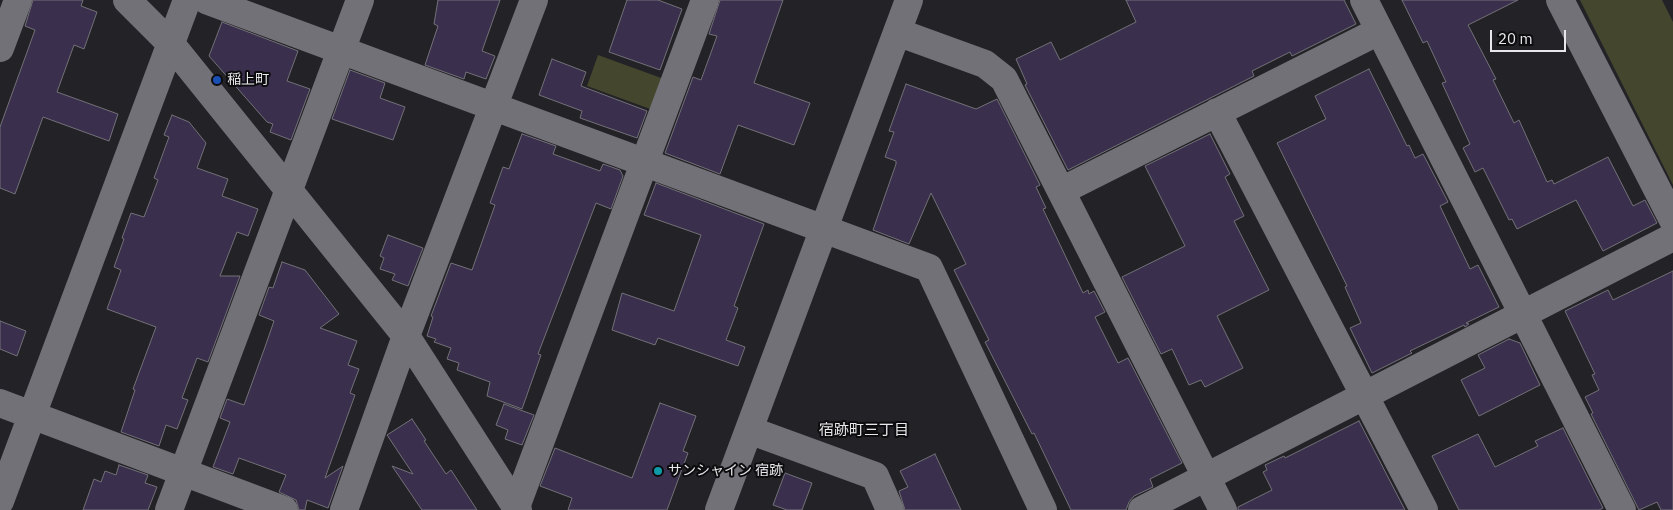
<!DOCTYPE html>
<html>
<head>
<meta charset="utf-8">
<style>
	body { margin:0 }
	#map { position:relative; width:1673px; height:510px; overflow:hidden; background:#232227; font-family:"IBM Plex Sans",sans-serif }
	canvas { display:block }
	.scale { position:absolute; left:1490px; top:30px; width:76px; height:22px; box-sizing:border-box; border:2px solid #e8e7eb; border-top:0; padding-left:6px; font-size:15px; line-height:18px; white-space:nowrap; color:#e8e7eb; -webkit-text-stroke:4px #0c0b0e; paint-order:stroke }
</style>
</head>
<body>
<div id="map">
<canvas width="1673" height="510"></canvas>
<div class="scale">20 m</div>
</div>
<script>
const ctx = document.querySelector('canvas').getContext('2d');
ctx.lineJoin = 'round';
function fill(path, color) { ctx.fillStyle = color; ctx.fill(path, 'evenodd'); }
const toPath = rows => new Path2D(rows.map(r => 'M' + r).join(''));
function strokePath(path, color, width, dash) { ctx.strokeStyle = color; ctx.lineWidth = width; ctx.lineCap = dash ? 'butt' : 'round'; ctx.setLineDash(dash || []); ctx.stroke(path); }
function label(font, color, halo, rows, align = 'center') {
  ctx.font = font + ' "IBM Plex Sans","Noto Sans JP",sans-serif'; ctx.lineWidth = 4; ctx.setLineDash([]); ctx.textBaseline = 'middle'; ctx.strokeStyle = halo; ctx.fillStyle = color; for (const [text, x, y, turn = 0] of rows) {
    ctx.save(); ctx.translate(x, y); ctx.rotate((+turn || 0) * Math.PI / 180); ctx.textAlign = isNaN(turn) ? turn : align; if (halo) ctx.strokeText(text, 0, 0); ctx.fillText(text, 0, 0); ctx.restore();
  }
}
fill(toPath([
	[1580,0,1662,0,1673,22,1673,185],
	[598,55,664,79,653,110,587,86]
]), '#44462d');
const building = toPath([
	[33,0,83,0,81,6,97,12,84,49,74,45,57,92,118,114,109,141,43,117,15,194,0,188,0,127,35,30,25,26,33,0],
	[438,0,500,0,482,51,495,56,486,79,466,72,464,79,425,65,438,26,434,24,438,0],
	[627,0,658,0,682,9,660,70,609,52,627,0],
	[720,0,783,0,754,83,810,103,794,145,738,125,720,174,665,153,693,77,701,80,717,36,709,34,720,0],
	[1126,0,1344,0,1356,24,1292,56,1290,52,1252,71,1254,76,1068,170,1025,85,1027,84,1016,59,1051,42,1060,60,1136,22,1126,0],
	[1402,0,1518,0,1468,25,1496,79,1493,80,1514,123,1519,120,1547,182,1552,180,1554,184,1608,157,1633,206,1645,200,1657,223,1603,251,1576,200,1517,229,1512,219,1509,220,1483,168,1475,172,1463,148,1470,144,1442,83,1446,82,1427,41,1423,43,1402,0],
	[222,22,298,51,287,81,310,89,291,140,270,132,273,124,267,122,209,56,222,22],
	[552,59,586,72,581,86,647,111,637,138,580,118,582,111,539,95,552,59],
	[1369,69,1407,146,1409,145,1415,158,1423,154,1448,202,1440,206,1470,269,1478,265,1499,307,1466,323,1469,324,1465,327,1464,325,1410,351,1412,353,1372,373,1350,328,1361,323,1345,287,1347,286,1277,143,1326,119,1315,96,1369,69],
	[350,70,385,83,380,98,405,107,393,140,332,119,350,70],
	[906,84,976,109,997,99,1040,185,1036,187,1046,208,1043,209,1083,293,1088,290,1089,294,1094,291,1105,312,1095,317,1118,363,1128,358,1182,463,1150,479,1153,487,1134,496,1129,502,1126,510,1071,510,1034,433,1032,434,985,342,989,340,954,270,966,264,931,193,909,244,873,230,896,164,896,161,885,157,894,132,889,131,906,84],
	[172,115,189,122,206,143,197,168,228,179,222,196,258,209,248,236,237,232,220,276,240,276,208,362,197,358,182,398,188,400,177,429,166,425,159,446,121,432,135,390,133,389,156,327,107,309,121,270,114,267,124,239,122,238,131,213,144,217,158,180,154,178,169,137,164,135,172,115],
	[522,134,556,146,553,154,600,171,603,164,620,170,623,176,611,209,596,203,538,354,541,355,522,409,487,396,490,382,457,370,459,363,447,359,451,348,434,342,436,339,427,336,433,317,431,316,451,263,472,270,495,205,490,203,503,167,509,169,522,134],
	[1210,134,1230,174,1225,177,1244,216,1234,221,1269,290,1217,316,1243,368,1205,387,1201,380,1189,385,1172,349,1161,354,1122,277,1185,246,1145,166,1210,134],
	[656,183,764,224,734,306,738,308,726,340,745,347,738,366,658,338,655,345,612,330,622,293,674,311,701,235,644,215,656,183],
	[388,235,423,248,408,286,392,280,395,274,380,269,384,258,380,256,388,235],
	[282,262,305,270,339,314,320,328,357,341,348,365,359,369,350,393,355,395,325,478,343,466,328,508,307,500,305,510,299,510,296,500,279,492,286,475,239,458,233,474,213,467,230,422,220,418,227,399,244,405,265,347,274,321,259,315,269,287,273,288,282,262],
	[1673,271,1673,510,1661,510,1657,502,1639,510,1591,414,1593,413,1585,397,1599,390,1592,375,1595,374,1565,311,1608,290,1613,300,1673,271],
	[0,321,26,331,17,356,0,349,0,321],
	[1509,339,1520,343,1540,385,1479,416,1461,380,1485,368,1478,355,1509,339],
	[660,403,696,416,683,451,688,453,667,510,568,510,572,498,540,486,555,448,632,478,660,403],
	[504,404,534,415,522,445,505,439,508,430,496,425,504,404],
	[412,419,426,440,424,441,446,474,451,470,477,510,422,510,392,466,413,474,387,435,412,419],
	[1359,421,1405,510,1238,510,1238,507,1272,490,1263,472,1267,470,1265,465,1284,456,1285,458,1359,421],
	[1563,428,1603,508,1599,510,1459,510,1432,456,1478,434,1495,467,1538,446,1535,441,1563,428],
	[935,454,961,510,905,510,899,491,908,487,900,471,935,454],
	[119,465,148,475,145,483,157,487,148,510,83,510,94,479,101,482,105,471,116,475,119,465],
	[785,473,812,483,802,510,787,510,773,505,785,473]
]);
fill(building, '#3a304e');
strokePath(building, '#737177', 1);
strokePath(toPath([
	[127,0,171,44,406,336,518,510],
	[206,0,929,268,1043,510],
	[1364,0,1622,510],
	[1560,0,1673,220],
	[897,32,985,64,1004,79,1223,510],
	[0,48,18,0],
	[1217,112,1424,510],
	[1061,191,1379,31],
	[0,403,284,510],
	[749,430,875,476,890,510],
	[0,501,187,0],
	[516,507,705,0],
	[169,510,360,0],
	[344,510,406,336,534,0],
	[719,510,909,0],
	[1142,510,1673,237]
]), '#727177', 28);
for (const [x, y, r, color] of [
	[217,80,5,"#1a4fb4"],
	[658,471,5,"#0f9aa8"]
]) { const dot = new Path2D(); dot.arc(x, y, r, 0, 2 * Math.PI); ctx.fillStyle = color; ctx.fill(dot); strokePath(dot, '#0c0b0e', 2); }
label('14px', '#e8e7eb', '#0c0b0e', [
	["稲上町",227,80],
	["サンシャイン 宿跡",668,471]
], 'left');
label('15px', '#e8e7eb', '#0c0b0e', [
	["宿跡町三丁目",864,431]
]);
</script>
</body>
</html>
